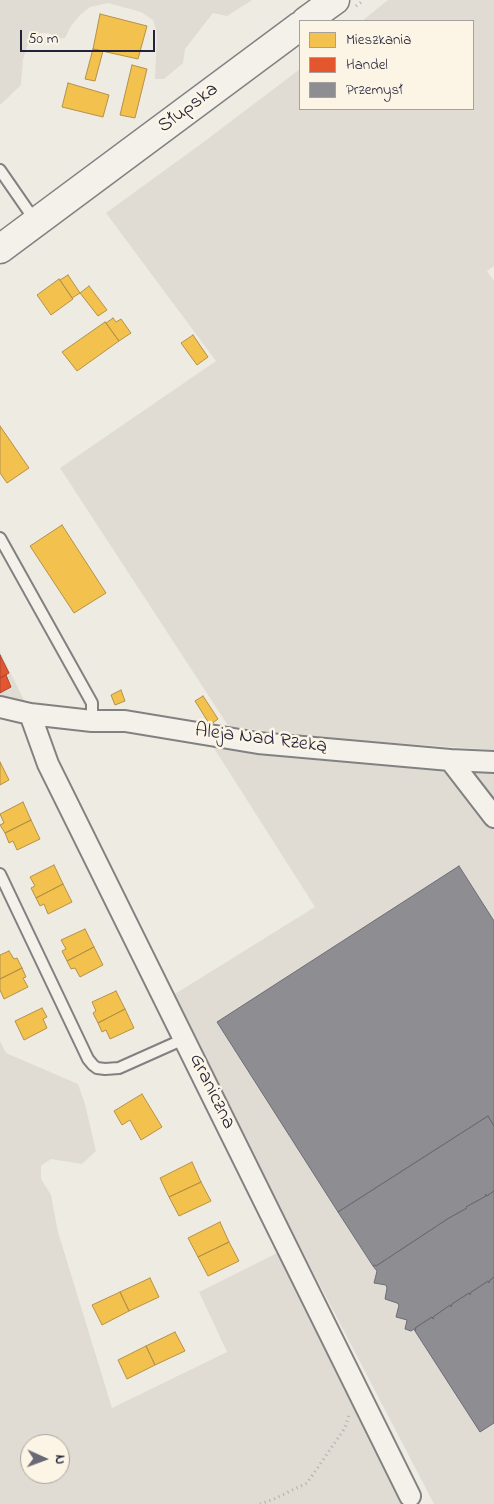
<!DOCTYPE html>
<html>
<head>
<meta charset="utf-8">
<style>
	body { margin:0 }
	#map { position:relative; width:494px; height:1504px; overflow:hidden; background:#eeebe3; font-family:"Indie Flower",sans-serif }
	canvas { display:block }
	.legend { position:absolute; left:299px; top:20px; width:175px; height:90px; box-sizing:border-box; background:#fcf5e5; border:1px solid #a5a1a1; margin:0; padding:6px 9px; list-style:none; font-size:15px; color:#22223b }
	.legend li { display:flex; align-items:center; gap:10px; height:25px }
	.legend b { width:25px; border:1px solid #a5a1a1 }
	.north { position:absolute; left:20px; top:1434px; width:50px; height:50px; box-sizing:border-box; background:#fcf5e5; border:1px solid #a5a1a1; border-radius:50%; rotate:92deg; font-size:14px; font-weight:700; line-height:20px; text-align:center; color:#22223b }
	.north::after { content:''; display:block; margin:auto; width:18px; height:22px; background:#696876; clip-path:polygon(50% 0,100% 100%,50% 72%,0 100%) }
	.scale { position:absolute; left:20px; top:30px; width:135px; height:22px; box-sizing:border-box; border:2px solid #22223b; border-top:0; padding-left:6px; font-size:15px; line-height:18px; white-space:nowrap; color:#22223b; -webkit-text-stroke:4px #fcf5e5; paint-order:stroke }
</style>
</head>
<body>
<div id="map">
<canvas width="494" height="1504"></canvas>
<ul class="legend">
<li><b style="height:14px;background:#f2c14e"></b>Mieszkania</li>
<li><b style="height:14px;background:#e4572e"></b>Handel</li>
<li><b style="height:14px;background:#8d8d92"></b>Przemysł</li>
</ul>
<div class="north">N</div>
<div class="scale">50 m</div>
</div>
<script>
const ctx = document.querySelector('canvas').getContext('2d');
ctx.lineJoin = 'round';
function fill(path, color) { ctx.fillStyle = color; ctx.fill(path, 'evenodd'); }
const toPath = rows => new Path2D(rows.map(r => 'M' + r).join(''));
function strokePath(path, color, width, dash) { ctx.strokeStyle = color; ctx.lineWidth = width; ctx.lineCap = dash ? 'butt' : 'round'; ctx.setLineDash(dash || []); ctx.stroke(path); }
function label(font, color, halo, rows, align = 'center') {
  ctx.font = font + ' "Indie Flower",sans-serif'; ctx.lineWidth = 5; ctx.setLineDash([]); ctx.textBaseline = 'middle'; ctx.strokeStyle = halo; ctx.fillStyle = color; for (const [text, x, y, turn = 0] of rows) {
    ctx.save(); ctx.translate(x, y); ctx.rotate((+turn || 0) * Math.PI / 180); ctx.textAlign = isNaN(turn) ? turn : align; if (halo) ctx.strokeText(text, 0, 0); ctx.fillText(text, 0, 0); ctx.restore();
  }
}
fill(toPath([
	[0,652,26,704,0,699],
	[212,745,301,758,494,771,494,1504,434,1504,170,997,315,907]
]), '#e0dcd4');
fill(toPath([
	[0,0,252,0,227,16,213,13,185,49,183,63,164,79,155,79,157,33,153,20,141,12,108,3,90,7,80,15,71,26,65,38,57,39,49,33,40,33,28,44,23,59,21,85,0,105],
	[388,0,494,0,494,266,487,271,494,281,494,750,352,740,229,727,60,468,216,361,106,213,205,141,300,69,300,109,473,109,473,21,362,21],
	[0,1041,6,1053,78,1084,85,1104,96,1151,82,1164,51,1159,41,1166,41,1179,51,1195,58,1232,112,1408,227,1352,199,1292,281,1251,409,1504,0,1504],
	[30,1444,60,1444,60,1474,30,1474]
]), '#e0dcd3');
const homes = toPath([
	[100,14,147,26,138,59,93,49,100,14],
	[93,49,103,51,95,81,85,79,93,49],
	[132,65,147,69,135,118,120,115,132,65],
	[68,83,109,95,103,117,62,107,68,83],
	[68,275,80,293,72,298,60,280,68,275],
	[59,279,73,299,51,315,37,295,59,279],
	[89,286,107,310,98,316,80,293,89,286],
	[113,318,116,322,121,319,131,333,119,341,106,323,113,318],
	[105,322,119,341,77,371,62,352,105,322],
	[193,335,208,357,197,365,181,343,193,335],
	[0,426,29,468,7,483,0,473,0,426],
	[62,525,106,593,74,613,30,546,62,525],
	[121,690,125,701,115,705,111,695,121,690],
	[203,696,218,719,210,725,195,701,203,696],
	[0,762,9,780,0,785,0,762],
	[23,802,31,820,5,833,0,825,4,823,0,814,23,802],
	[31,820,40,839,17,850,13,841,9,843,5,833,31,820],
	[54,865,63,884,36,898,31,888,35,886,30,877,54,865],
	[63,884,72,902,48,914,44,904,40,906,36,898,63,884],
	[85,929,94,947,67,961,62,951,66,949,61,940,85,929],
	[94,947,103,965,80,977,75,968,71,969,67,961,94,947],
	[9,951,14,959,17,958,22,968,0,979,0,955,9,951],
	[22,968,26,977,23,978,28,987,4,999,0,990,0,979,22,968],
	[116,991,125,1009,98,1023,93,1013,96,1011,92,1002,116,991],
	[42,1008,47,1017,43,1019,47,1028,24,1040,15,1021,42,1008],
	[125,1009,134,1028,110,1039,106,1030,102,1032,98,1023,125,1009],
	[142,1094,162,1127,141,1140,130,1120,122,1125,114,1111,142,1094],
	[192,1162,201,1182,169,1197,160,1178,192,1162],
	[201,1182,211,1201,179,1216,169,1197,201,1182],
	[220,1222,229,1242,198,1257,188,1238,220,1222],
	[229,1242,239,1261,208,1276,198,1257,229,1242],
	[150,1278,159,1297,129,1311,120,1292,150,1278],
	[120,1292,129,1311,102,1325,92,1305,120,1292],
	[175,1332,185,1351,155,1365,146,1346,175,1332],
	[146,1346,155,1365,127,1379,118,1360,146,1346]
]);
fill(homes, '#f2c14e');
strokePath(homes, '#b49148', 1);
const shops = toPath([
	[0,655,9,673,0,678,0,655],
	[6,675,11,687,0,693,0,678,6,675]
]);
fill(shops, '#e4572e');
strokePath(shops, '#aa4732', 1);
const industry = toPath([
	[459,866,494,921,494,1126,488,1116,338,1212,217,1022,459,866],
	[488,1116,494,1126,494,1191,487,1196,486,1194,486,1196,466,1207,467,1208,449,1218,376,1266,375,1265,373,1266,338,1212,488,1116],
	[494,1191,494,1277,489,1281,489,1283,488,1281,470,1293,470,1295,469,1293,452,1304,451,1307,450,1305,433,1317,433,1319,432,1317,415,1328,416,1330,415,1331,414,1329,411,1331,405,1329,407,1320,396,1317,399,1305,397,1303,385,1299,387,1288,386,1285,374,1283,377,1271,373,1266,375,1265,376,1266,449,1218,467,1208,466,1207,486,1196,486,1194,487,1196,494,1191],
	[494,1277,494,1423,480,1432,415,1331,416,1330,415,1328,432,1317,433,1319,433,1317,450,1305,451,1307,452,1304,469,1293,470,1295,470,1293,488,1281,489,1283,489,1281,494,1277]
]);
fill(industry, '#8d8d92');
strokePath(industry, '#6d6d78', 1);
const lane = toPath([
	[0,170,36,222],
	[0,538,92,703,92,721],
	[0,874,88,1059,93,1065,97,1068,105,1069,119,1068,184,1039]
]);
const street = toPath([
	[0,707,30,714,92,721,125,721,258,743,450,760,494,762],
	[30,714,48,764,410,1496],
	[450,760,494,817]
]);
const primary = toPath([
	[306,21,335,0],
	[0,249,300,26]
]);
strokePath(lane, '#828182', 14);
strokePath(street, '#828182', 24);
strokePath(primary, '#828182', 31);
strokePath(toPath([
	[356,6,364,0],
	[260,1504,274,1499,307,1483,345,1428,349,1415]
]), '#afadac', 3, [1, 4]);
strokePath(lane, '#f4f1eb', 10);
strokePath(street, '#f4f1eb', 20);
strokePath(primary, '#f4f1eb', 28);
label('20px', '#22223b', '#fcf5e5', [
	["Słupska",189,109,-37],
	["Aleja Nad Rzeką",261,740,7],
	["Graniczna",211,1092,64]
]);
</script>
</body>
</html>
